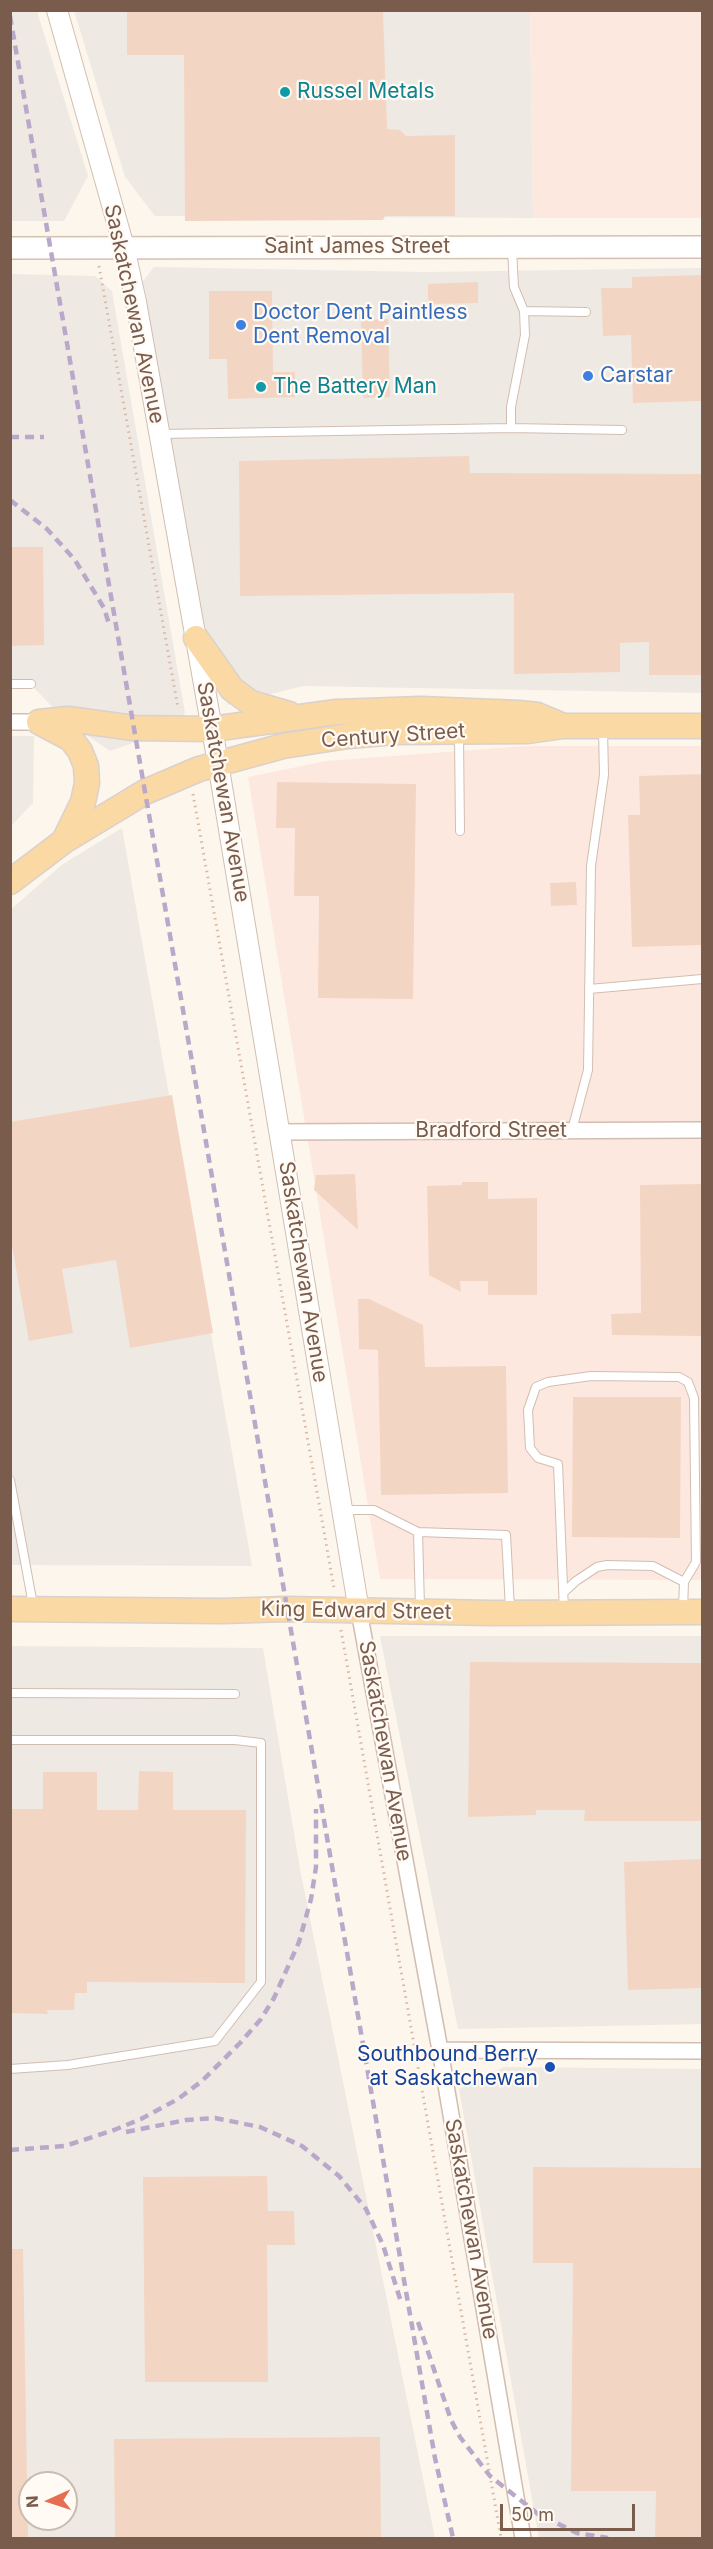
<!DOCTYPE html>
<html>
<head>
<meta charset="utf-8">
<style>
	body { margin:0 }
	#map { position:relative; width:713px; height:2549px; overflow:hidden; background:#fdf6ec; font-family:Inter,sans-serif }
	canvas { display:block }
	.frame { position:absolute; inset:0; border:12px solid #7a5c4d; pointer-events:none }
	.north { position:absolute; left:18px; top:2471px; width:60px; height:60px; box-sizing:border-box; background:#fffaf3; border:2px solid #cabbb1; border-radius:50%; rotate:267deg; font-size:16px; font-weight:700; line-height:24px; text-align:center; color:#7a5c4d }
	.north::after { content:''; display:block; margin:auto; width:21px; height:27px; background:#e76f51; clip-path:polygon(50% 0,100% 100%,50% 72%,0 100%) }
	.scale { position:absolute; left:500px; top:2504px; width:135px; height:27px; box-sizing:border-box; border:3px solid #7a5c4d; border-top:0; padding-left:8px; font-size:18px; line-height:21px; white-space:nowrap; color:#7a5c4d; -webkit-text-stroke:4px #fffaf3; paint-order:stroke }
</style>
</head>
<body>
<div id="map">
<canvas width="713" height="2549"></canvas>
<div class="frame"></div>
<div class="north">N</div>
<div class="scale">50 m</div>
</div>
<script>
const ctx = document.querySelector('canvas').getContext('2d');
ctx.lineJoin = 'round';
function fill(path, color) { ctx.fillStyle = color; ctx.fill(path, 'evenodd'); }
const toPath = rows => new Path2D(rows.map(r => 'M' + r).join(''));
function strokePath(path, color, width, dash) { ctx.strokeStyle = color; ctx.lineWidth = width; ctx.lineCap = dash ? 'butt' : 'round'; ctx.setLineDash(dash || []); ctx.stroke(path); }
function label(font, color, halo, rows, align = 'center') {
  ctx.font = font + ' Inter,sans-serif'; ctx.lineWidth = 4.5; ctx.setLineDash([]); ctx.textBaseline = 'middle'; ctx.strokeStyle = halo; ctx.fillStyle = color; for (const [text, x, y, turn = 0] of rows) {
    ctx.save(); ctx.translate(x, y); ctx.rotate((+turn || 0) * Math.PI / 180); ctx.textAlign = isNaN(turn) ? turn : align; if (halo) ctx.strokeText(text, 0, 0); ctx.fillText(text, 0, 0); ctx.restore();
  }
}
fill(toPath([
	[530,11,702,11,702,218,533,218],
	[526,746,702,746,702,1580,380,1579,248,777,326,761]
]), '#fde8e0');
fill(toPath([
	[11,10,37,11,88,176,64,221,11,221],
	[74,11,530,11,533,218,155,216,125,177],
	[154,267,426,272,702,268,702,693,303,686,228,705,212,671,143,281],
	[10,274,95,276,112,291,185,713,170,730,110,751,66,721,34,688,11,688],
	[11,736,34,736,33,803,11,826],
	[122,828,252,1566,11,1565,10,910,63,864],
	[380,1636,702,1636,702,2024,458,2029],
	[11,1646,263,1648,300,1869,435,2538,11,2538],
	[30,2483,66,2483,66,2519,30,2519],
	[504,2067,702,2069,702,2538,539,2538,459,2089]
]), '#efe9e4');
fill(toPath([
	[127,10,383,10,387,129,400,130,406,136,455,135,455,216,385,216,383,220,185,221,184,55,127,55],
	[702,275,702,401,633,403,631,335,603,336,601,288,632,288,632,277],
	[478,282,478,303,428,304,428,284],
	[209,291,272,291,273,372,295,372,295,397,228,399,227,359,209,359],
	[388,319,390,397,363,398,361,320],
	[469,456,470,473,702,474,702,675,649,675,649,642,620,643,620,672,514,674,514,593,240,596,239,461],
	[10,547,43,547,44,645,10,646],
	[702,774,702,945,632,947,628,815,640,815,639,776],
	[277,782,416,784,413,999,318,998,319,896,294,896,295,828,276,828],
	[576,882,577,905,551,906,550,883],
	[172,1095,213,1333,130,1348,116,1260,62,1269,73,1333,29,1341,10,1234,10,1122],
	[355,1174,358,1230,314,1190,316,1175],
	[462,1182,488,1182,488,1199,537,1198,537,1295,488,1295,488,1281,460,1281,461,1292,429,1275,427,1186,462,1185],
	[702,1184,702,1336,612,1335,611,1314,641,1313,640,1185],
	[358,1299,369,1299,423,1325,425,1367,506,1366,508,1493,381,1495,378,1350,359,1349],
	[573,1397,681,1397,680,1538,572,1537],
	[470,1662,702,1663,702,1821,584,1821,585,1810,536,1810,536,1815,468,1817],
	[139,1771,173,1772,173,1810,246,1810,245,1983,87,1982,87,1993,75,1993,74,2010,47,2010,48,2014,10,2013,10,1809,43,1809,43,1772,97,1772,97,1810,138,1810],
	[702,1859,702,1988,628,1990,624,1862],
	[533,2167,702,2168,702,2538,655,2538,656,2491,571,2491,573,2263,533,2263],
	[267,2176,268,2211,294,2211,295,2245,267,2245,268,2382,145,2382,143,2177],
	[10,2249,23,2249,28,2538,10,2538],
	[380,2437,381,2538,115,2538,114,2439]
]), '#f3d5c3');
const service = toPath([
	[512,249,514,287,524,311,525,335,511,407,511,428,622,430],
	[524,311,586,312],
	[161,434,511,428],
	[10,684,31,684],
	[459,736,460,831],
	[589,989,702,979],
	[572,1130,588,1070,591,866,604,775,603,730],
	[10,1480,33,1605],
	[344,1510,374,1510,418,1532],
	[564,1592,576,1581,597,1567,607,1565,653,1566,684,1582],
	[420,1607,418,1532,506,1535,510,1609],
	[564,1611,558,1464,538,1458,530,1448,528,1410,536,1387,548,1382,591,1376,679,1377,688,1382,694,1398,696,1562,684,1582,683,1609],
	[10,1693,235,1694],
	[10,1740,235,1740,261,1743,261,1982,215,2041,68,2065,10,2069]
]);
const minor = toPath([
	[10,722,39,722],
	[279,1132,702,1130],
	[359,1611,440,2050,523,2538],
	[440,2050,702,2051]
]);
const tertiary = toPath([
	[57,10,124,247,136,302,218,763,359,1611]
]);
const secondary = toPath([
	[10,248,702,247]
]);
const primary = toPath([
	[196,638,232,689,251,703,289,714],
	[39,722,68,719,134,728,212,729,337,712,421,709,519,713,537,715,561,725],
	[39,722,71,739,80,751,86,766,87,783,83,802,65,839],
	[10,882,64,841,145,792,199,769,283,746,348,736,395,732,528,731,563,726,702,726],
	[10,1609,222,1611,287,1609,492,1613,702,1612]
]);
strokePath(service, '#d1beb0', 10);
strokePath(minor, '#d1beb0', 18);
strokePath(tertiary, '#d1beb0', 22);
strokePath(secondary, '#d6c0b0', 24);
strokePath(primary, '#dad1cd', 27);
strokePath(toPath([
	[99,266,178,708],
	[193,794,334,1588],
	[341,1630,501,2538]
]), '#d9b8a5', 3, [1.5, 4.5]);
strokePath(service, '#fff', 8);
strokePath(minor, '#fff', 15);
strokePath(tertiary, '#fff', 20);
strokePath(secondary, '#fff', 21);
strokePath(primary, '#fbd9a5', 24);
strokePath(toPath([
	[10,16,435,2458,453,2538],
	[10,437,44,437],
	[10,500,47,529,75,560,104,608,109,624],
	[126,2132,186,2120,215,2118,260,2127,302,2146,339,2176,366,2209,383,2245,401,2302],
	[10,2150,65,2146,114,2130,141,2119,178,2099,202,2081,240,2043,261,2019,274,1998,299,1942,311,1899,316,1867,316,1809],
	[418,2322,451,2420,460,2437,490,2476,538,2514,577,2533,608,2538]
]), '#b9a8c9', 4.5, [9, 6]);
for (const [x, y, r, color] of [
	[285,92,6,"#0f9aa8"],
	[241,325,6,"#3f7fe0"],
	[588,376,6,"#3f7fe0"],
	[261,387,6,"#0f9aa8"],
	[550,2067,6,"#1a4fb4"]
]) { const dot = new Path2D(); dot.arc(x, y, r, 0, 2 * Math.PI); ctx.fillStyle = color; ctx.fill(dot); strokePath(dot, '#fffaf3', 2); }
label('21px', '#0d838f', '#fffaf3', [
	["Russel Metals",297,92],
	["The Battery Man",273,387]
], 'left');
label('21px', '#7a5c4d', '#fffaf3', [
	["Saint James Street",357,247],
	["Saskatchewan Avenue",134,314,78],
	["Century Street",393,736,-4],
	["Saskatchewan Avenue",223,792,80],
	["Bradford Street",491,1131],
	["Saskatchewan Avenue",303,1272,81],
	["King Edward Street",356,1611,1],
	["Saskatchewan Avenue",385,1751,80],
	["Saskatchewan Avenue",471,2229,80]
]);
label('21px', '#366cbe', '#fffaf3', [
	["Doctor Dent Paintless",253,313],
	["Dent Removal",253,337],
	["Carstar",600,376]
], 'left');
label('21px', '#164399', '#fffaf3', [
	["Southbound Berry",538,2055],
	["at Saskatchewan",538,2079]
], 'right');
</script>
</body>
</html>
